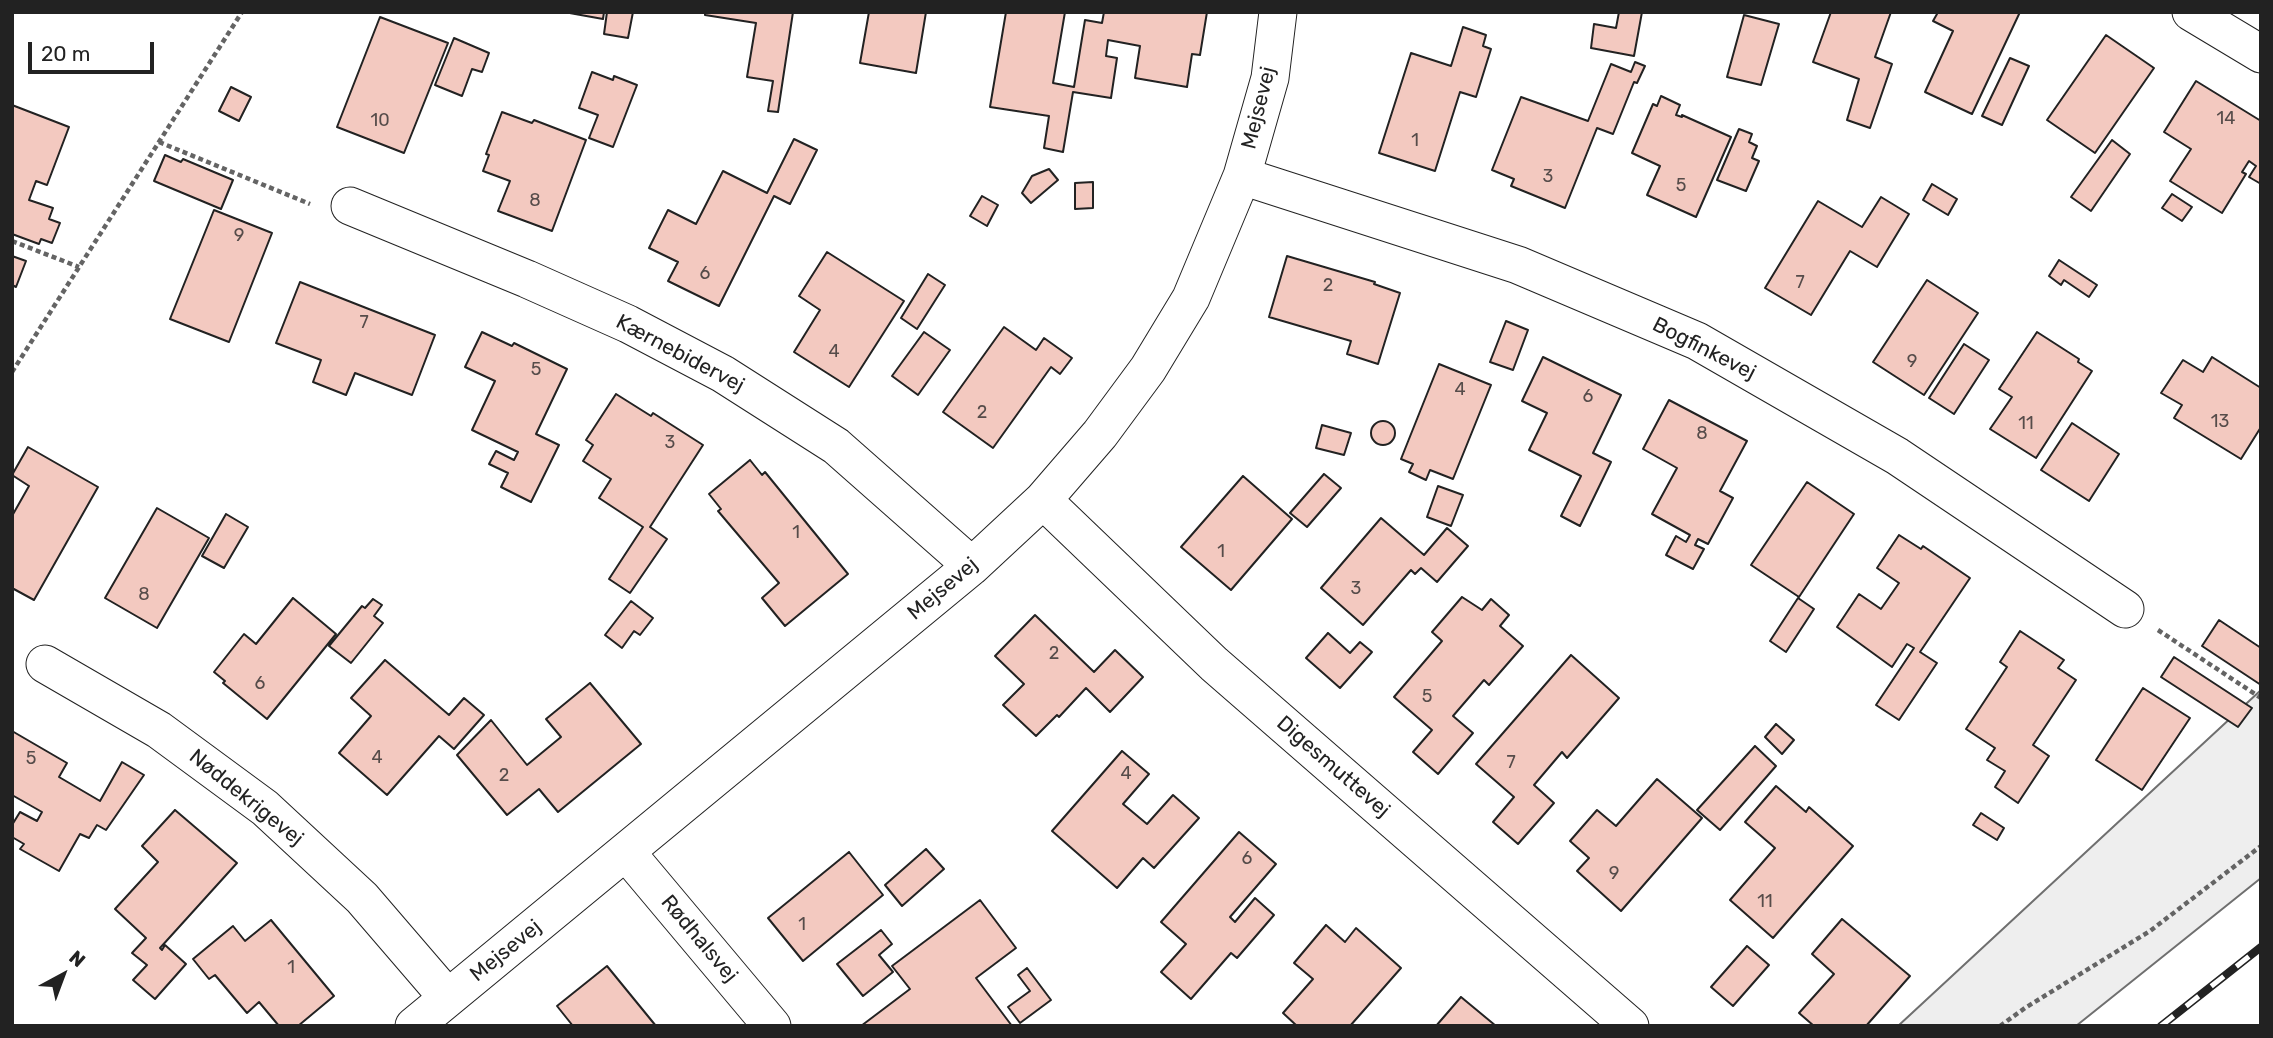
<!DOCTYPE html>
<html>
<head>
<meta charset="utf-8">
<style>
	body { margin:0 }
	#map { position:relative; width:2273px; height:1038px; overflow:hidden; background:#fff; font-family:Rubik,sans-serif }
	canvas { display:block }
	.frame { position:absolute; inset:0; border:14px solid #222; pointer-events:none }
	.north { position:absolute; left:28px; top:940px; width:70px; height:70px; -webkit-text-stroke:5px #fff; paint-order:stroke; rotate:41deg; font-size:19px; font-weight:700; line-height:28px; text-align:center; color:#222 }
	.north::after { content:''; display:block; margin:auto; width:24px; height:32px; background:#222; clip-path:polygon(50% 0,100% 100%,50% 72%,0 100%) }
	.scale { position:absolute; left:28px; top:42px; width:126px; height:32px; box-sizing:border-box; border:4px solid #222; border-top:0; padding-left:9px; font-size:21px; line-height:24px; white-space:nowrap; color:#222; -webkit-text-stroke:5px #fff; paint-order:stroke }
</style>
</head>
<body>
<div id="map">
<canvas width="2273" height="1038"></canvas>
<div class="frame"></div>
<div class="north">N</div>
<div class="scale">20 m</div>
</div>
<script>
const ctx = document.querySelector('canvas').getContext('2d');
ctx.lineJoin = 'round';
function fill(path, color) { ctx.fillStyle = color; ctx.fill(path, 'evenodd'); }
const toPath = rows => new Path2D(rows.map(r => 'M' + r).join(''));
function strokePath(path, color, width, dash) { ctx.strokeStyle = color; ctx.lineWidth = width; ctx.lineCap = dash ? 'butt' : 'round'; ctx.setLineDash(dash || []); ctx.stroke(path); }
function label(font, color, halo, rows, align = 'center') {
  ctx.font = font + ' Rubik,sans-serif'; ctx.lineWidth = 5; ctx.setLineDash([]); ctx.textBaseline = 'middle'; ctx.strokeStyle = halo; ctx.fillStyle = color; for (const [text, x, y, turn = 0] of rows) {
    ctx.save(); ctx.translate(x, y); ctx.rotate((+turn || 0) * Math.PI / 180); ctx.textAlign = isNaN(turn) ? turn : align; if (halo) ctx.strokeText(text, 0, 0); ctx.fillText(text, 0, 0); ctx.restore();
  }
}
const green = toPath([
	[2261,690,2261,878,2076,1026,1898,1026,2261,690]
]);
fill(green, '#eee');
strokePath(green, '#6f6f6f', 2);
const building = toPath([
	[564,12,604,12,603,19,564,12],
	[607,12,633,12,628,38,604,34,607,12],
	[705,12,793,12,778,112,768,111,773,81,747,77,756,23,705,15,705,12],
	[869,12,926,12,916,73,860,63,869,12],
	[1006,12,1065,12,1053,83,1074,87,1085,20,1102,23,1104,12,1207,12,1200,55,1192,54,1187,87,1135,78,1140,46,1108,40,1106,56,1117,58,1111,98,1073,92,1063,152,1044,148,1049,116,990,107,1006,12],
	[1619,12,1642,12,1634,56,1591,48,1594,24,1616,28,1619,12],
	[1831,12,1891,12,1875,57,1892,64,1870,128,1847,120,1859,79,1813,62,1831,12],
	[1934,12,2020,12,1972,114,1925,92,1953,31,1933,21,1937,14,1934,12],
	[1744,15,1779,24,1761,85,1727,77,1744,15],
	[380,17,448,43,404,153,337,127,380,17],
	[1463,27,1486,35,1483,46,1491,49,1476,97,1460,92,1435,171,1379,153,1411,53,1451,66,1463,27],
	[2106,35,2154,68,2095,153,2047,120,2106,35],
	[454,38,489,53,482,72,472,69,462,96,435,85,454,38],
	[2010,58,2029,66,2002,125,1982,116,2010,58],
	[1635,62,1645,66,1637,83,1634,82,1613,134,1597,128,1565,208,1511,186,1514,179,1492,170,1521,97,1588,121,1611,64,1631,72,1635,62],
	[592,72,613,80,614,76,637,85,613,147,589,138,598,115,579,108,592,72],
	[2196,81,2261,121,2261,184,2249,177,2256,166,2249,161,2242,172,2246,174,2222,213,2170,181,2191,149,2164,132,2196,81],
	[231,87,251,97,239,121,219,111,231,87],
	[1661,96,1680,105,1676,115,1682,117,1682,115,1731,137,1696,217,1647,195,1660,166,1632,153,1653,104,1657,106,1661,96],
	[12,105,69,127,47,185,36,181,29,200,53,208,49,219,60,223,52,243,41,239,39,244,12,234,12,105],
	[502,112,532,123,534,120,586,140,552,231,498,211,510,181,483,171,489,155,486,154,502,112],
	[1739,129,1752,134,1749,142,1757,146,1752,158,1759,161,1746,191,1717,180,1739,129],
	[794,139,817,150,790,204,774,196,719,306,668,281,678,262,649,248,668,210,696,224,723,171,767,193,794,139],
	[2112,140,2130,154,2091,211,2071,197,2112,140],
	[165,155,181,162,183,159,233,180,221,209,154,181,165,155],
	[1049,169,1058,180,1031,203,1022,193,1032,176,1049,169],
	[1093,182,1093,208,1075,209,1075,183,1093,182],
	[1932,184,1957,199,1948,215,1923,200,1932,184],
	[2172,194,2192,207,2182,221,2162,208,2172,194],
	[982,196,998,205,987,226,970,216,982,196],
	[1881,197,1909,214,1877,267,1850,251,1811,315,1765,288,1818,201,1862,227,1881,197],
	[214,210,272,233,229,342,170,319,214,210],
	[827,252,904,301,849,387,794,352,820,310,799,296,827,252],
	[12,256,26,261,16,287,12,285,12,256],
	[1287,256,1375,282,1374,284,1400,293,1378,364,1347,354,1351,341,1269,317,1287,256],
	[2059,260,2097,285,2089,297,2064,280,2061,285,2049,276,2059,260],
	[928,274,945,285,917,329,901,318,928,274],
	[1927,280,1978,313,1924,395,1873,362,1927,280],
	[300,282,435,335,412,395,355,373,346,395,313,382,321,360,276,343,300,282],
	[1506,321,1528,330,1513,370,1490,362,1506,321],
	[1004,327,1036,350,1044,338,1072,358,1060,374,1051,367,993,448,943,412,1004,327],
	[482,332,512,346,514,343,567,369,536,434,559,445,531,502,501,487,508,473,489,464,496,451,514,460,518,452,472,430,495,381,465,367,482,332],
	[924,332,950,350,918,395,892,376,924,332],
	[2037,332,2079,359,2078,362,2092,371,2036,458,1990,429,2012,397,1999,389,2037,332],
	[1964,344,1989,360,1954,414,1929,398,1964,344],
	[1543,357,1621,395,1593,453,1611,462,1580,526,1561,516,1581,476,1529,450,1547,413,1522,401,1543,357],
	[2212,357,2261,388,2261,427,2241,459,2174,418,2182,405,2161,393,2183,360,2203,372,2212,357],
	[1439,364,1491,385,1453,479,1430,470,1426,480,1409,472,1413,464,1401,459,1439,364],
	[616,394,651,416,653,413,703,445,650,527,667,539,630,593,609,579,643,527,599,498,611,479,583,461,593,445,586,440,616,394],
	[1669,400,1747,441,1720,491,1733,498,1708,544,1698,539,1695,545,1704,549,1693,569,1666,555,1676,536,1686,542,1690,535,1652,514,1677,468,1643,449,1669,400],
	'1371 433a12 12 0 1 1 24 0a12 12 0 1 1-24 0Z',
	[2072,423,2119,454,2089,501,2041,470,2072,423],
	[1322,425,1351,433,1344,455,1316,448,1322,425],
	[28,447,98,487,34,600,12,588,12,516,29,486,12,475,28,447],
	[750,460,762,475,765,472,848,574,785,626,762,598,779,583,718,511,721,509,709,494,750,460],
	[1324,474,1341,488,1307,527,1290,513,1324,474],
	[1243,476,1292,519,1231,590,1181,547,1243,476],
	[1807,482,1854,514,1799,597,1751,565,1807,482],
	[1438,486,1463,495,1451,526,1427,517,1438,486],
	[157,508,209,538,157,628,105,598,157,508],
	[226,514,248,527,224,568,202,556,226,514],
	[1381,518,1424,555,1447,528,1468,546,1437,582,1421,568,1415,574,1411,570,1363,625,1321,588,1381,518],
	[1899,535,1921,549,1923,546,1970,578,1920,652,1937,663,1899,720,1876,705,1914,648,1907,644,1892,667,1837,627,1859,594,1881,609,1899,583,1877,568,1899,535],
	[1462,597,1482,610,1491,599,1509,615,1500,626,1523,646,1489,685,1484,680,1453,716,1473,733,1438,774,1413,752,1432,730,1394,697,1442,641,1432,632,1462,597],
	[293,598,336,634,267,719,223,683,225,681,214,672,244,634,256,644,293,598],
	[1798,598,1814,609,1786,652,1770,641,1798,598],
	[373,599,382,605,374,616,383,623,351,663,329,646,362,606,365,608,373,599],
	[631,601,653,618,640,635,634,631,622,648,605,635,631,601],
	[1035,615,1094,672,1115,650,1143,677,1110,712,1086,688,1059,717,1057,715,1036,736,1003,705,1024,684,995,656,1035,615],
	[2219,620,2261,648,2261,685,2202,646,2219,620],
	[2020,631,2064,660,2058,668,2076,680,2033,745,2049,756,2018,803,1995,787,2005,771,1987,760,1995,748,1966,729,2007,667,2000,662,2020,631],
	[1328,633,1350,653,1360,642,1372,652,1340,688,1306,658,1328,633],
	[1571,655,1619,698,1567,758,1562,752,1534,785,1554,803,1518,844,1493,822,1514,797,1476,764,1571,655],
	[2174,657,2252,708,2238,727,2161,677,2174,657],
	[385,660,449,715,464,698,484,715,454,749,439,736,387,795,339,753,371,716,351,698,385,660],
	[590,683,641,744,558,812,539,789,507,815,457,755,491,720,527,765,561,737,546,719,590,683],
	[2143,688,2190,718,2142,790,2096,760,2143,688],
	[1776,724,1794,740,1782,754,1765,737,1776,724],
	[12,731,67,763,59,777,100,801,122,762,144,775,106,830,97,825,89,838,80,834,59,871,20,849,24,844,12,837,12,825,20,812,37,821,42,812,12,795,12,731],
	[1755,746,1776,766,1720,830,1697,810,1755,746],
	[1122,751,1149,774,1123,804,1147,824,1173,795,1199,818,1154,868,1143,858,1117,888,1052,831,1122,751],
	[1657,779,1702,818,1621,911,1577,871,1589,858,1570,841,1597,810,1616,826,1657,779],
	[1776,786,1806,812,1809,807,1853,846,1773,938,1730,900,1775,848,1745,822,1776,786],
	[175,810,237,863,160,948,162,950,165,945,186,964,155,999,133,980,147,965,132,953,146,938,115,909,158,862,142,846,175,810],
	[1981,813,2004,828,1997,840,1973,825,1981,813],
	[1239,832,1276,864,1230,917,1235,922,1255,898,1274,915,1237,958,1231,953,1191,999,1161,972,1186,944,1161,922,1239,832],
	[926,849,944,869,902,906,885,885,926,849],
	[849,852,883,895,803,961,768,918,849,852],
	[980,900,1016,948,976,978,1012,1026,861,1026,910,989,892,966,980,900],
	[1842,919,1910,976,1866,1026,1814,1026,1799,1013,1834,974,1812,954,1842,919],
	[271,920,334,996,298,1026,279,1026,259,1002,247,1013,215,975,209,979,193,959,233,926,245,941,271,920],
	[1326,925,1345,942,1356,928,1401,968,1350,1026,1297,1026,1283,1013,1313,979,1294,963,1326,925],
	[881,930,892,944,879,955,893,972,863,996,837,964,881,930],
	[1747,946,1769,965,1733,1006,1711,987,1747,946],
	[607,966,656,1026,573,1026,557,1006,607,966],
	[1027,968,1051,1000,1020,1023,1008,1007,1030,991,1018,975,1027,968],
	[1461,997,1496,1026,1436,1026,1461,997]
]);
fill(building, '#f3c9c0');
strokePath(building, '#222', 2);
const minor = toPath([
	[2191,12,2261,54],
	[1242,176,1518,265,1697,341,1897,456,2125,609],
	[350,206,527,279,628,324,723,374,836,446,972,566],
	[1043,500,1214,664,1630,1026],
	[45,664,159,730,265,808,362,898,448,998],
	[626,852,772,1026],
	[414,1026,972,566,1043,500,1100,434,1148,369,1191,298,1242,176,1270,78,1278,12]
]);
strokePath(minor, '#222', 39);
strokePath(toPath([
	[159,142,310,204],
	[12,241,79,267],
	[12,372,242,12],
	[2158,630,2261,698],
	[2000,1026,2025,1008,2150,931,2261,846]
]), '#646464', 4.5, [5, 3.5]);
strokePath(minor, '#fff', 37);
const rail = toPath([
	[2161,1026,2261,947]
]);
strokePath(rail, '#222', 8);
strokePath(rail, '#fff', 5, [16]);
label('18px', '#564c4a', null, [
	["14",2226,119],
	["10",380,121],
	["1",1415,141],
	["3",1548,177],
	["5",1681,186],
	["8",535,201],
	["9",239,236],
	["6",705,274],
	["7",1800,283],
	["2",1328,286],
	["7",364,323],
	["4",834,352],
	["9",1912,362],
	["5",536,370],
	["4",1460,390],
	["6",1588,397],
	["2",982,413],
	["13",2220,422],
	["11",2026,424],
	["8",1702,434],
	["3",670,443],
	["1",796,533],
	["1",1221,552],
	["3",1356,589],
	["8",144,595],
	["2",1054,654],
	["6",260,684],
	["5",1427,697],
	["4",377,758],
	["5",31,759],
	["7",1511,763],
	["4",1126,774],
	["2",504,776],
	["6",1247,859],
	["9",1614,874],
	["11",1765,902],
	["1",802,925],
	["1",291,968]
]);
label('21px', '#222', '#fff', [
	["Mejsevej",1259,108,-76],
	["Bogfinkevej",1704,349,27],
	["Kærnebidervej",680,354,28],
	["Mejsevej",943,589,-40],
	["Digesmuttevej",1333,767,41],
	["Nøddekrigevej",246,798,39],
	["Rødhalsvej",699,939,50],
	["Mejsevej",506,951,-39]
]);
</script>
</body>
</html>
